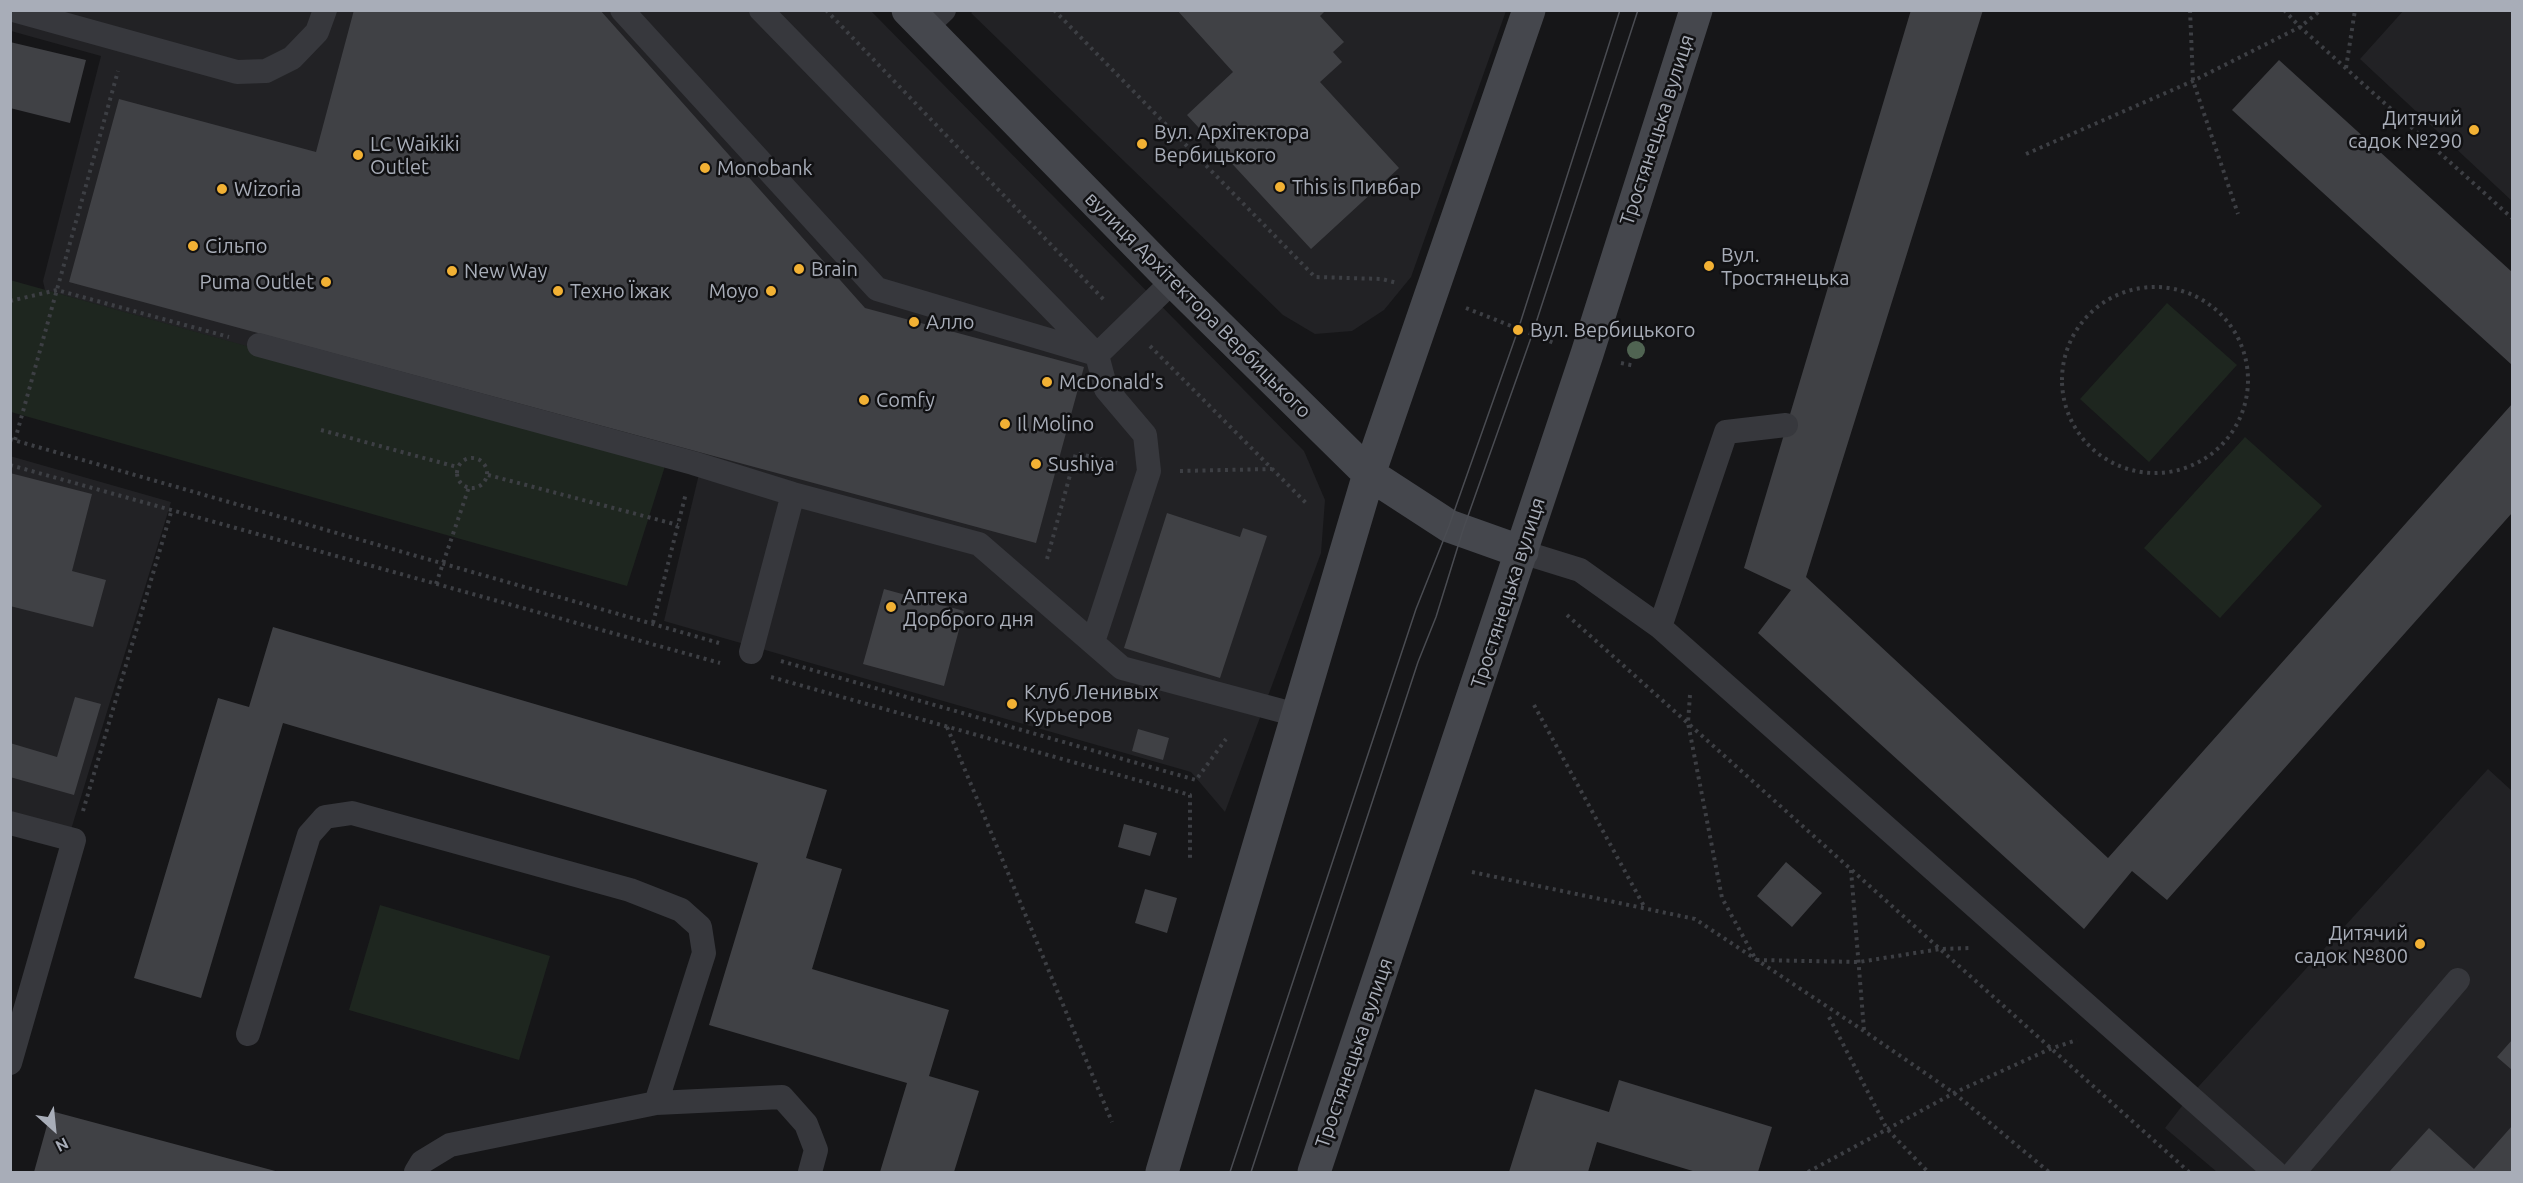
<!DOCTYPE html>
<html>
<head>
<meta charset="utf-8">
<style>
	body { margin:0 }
	#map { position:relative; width:2523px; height:1183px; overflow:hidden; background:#161618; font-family:Ubuntu,sans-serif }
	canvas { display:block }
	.frame { position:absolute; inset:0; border:12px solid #a8adb8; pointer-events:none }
	.north { position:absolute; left:24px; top:1099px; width:60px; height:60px; -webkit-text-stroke:4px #111113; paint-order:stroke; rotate:153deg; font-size:16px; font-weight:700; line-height:24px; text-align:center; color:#a8adb8 }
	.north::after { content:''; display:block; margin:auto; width:21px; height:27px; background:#a8adb8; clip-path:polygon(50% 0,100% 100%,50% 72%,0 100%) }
</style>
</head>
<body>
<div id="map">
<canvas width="2523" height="1183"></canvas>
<div class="frame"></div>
<div class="north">N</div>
</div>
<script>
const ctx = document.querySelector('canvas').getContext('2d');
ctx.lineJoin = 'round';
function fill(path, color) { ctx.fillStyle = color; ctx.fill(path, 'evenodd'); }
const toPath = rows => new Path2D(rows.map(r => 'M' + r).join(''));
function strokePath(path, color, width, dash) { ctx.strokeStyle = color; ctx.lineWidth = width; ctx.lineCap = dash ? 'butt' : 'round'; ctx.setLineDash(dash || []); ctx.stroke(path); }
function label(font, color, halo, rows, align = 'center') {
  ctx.font = font + ' Ubuntu,sans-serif'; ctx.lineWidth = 5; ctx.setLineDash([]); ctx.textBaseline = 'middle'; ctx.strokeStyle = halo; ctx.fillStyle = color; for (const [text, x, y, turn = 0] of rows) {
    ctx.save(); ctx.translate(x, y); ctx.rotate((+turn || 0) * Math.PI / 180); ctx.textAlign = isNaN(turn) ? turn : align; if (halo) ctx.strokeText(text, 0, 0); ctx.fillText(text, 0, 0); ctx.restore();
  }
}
fill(toPath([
	[974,10,1506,11,1411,277,1384,310,1352,331,1315,334,1283,315,971,13],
	[2404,10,2512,11,2512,201,2360,59],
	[10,11,871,11,1304,451,1325,500,1321,553,1225,812,1191,772,664,621,699,474,45,290,43,281,101,56,11,31],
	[10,456,171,502,70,833,11,817],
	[2488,769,2512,791,2512,1172,2217,1172,2165,1128,2189,1097]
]), '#222225');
fill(toPath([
	[10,280,666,463,627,586,11,412],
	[2167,303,2237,365,2149,462,2080,399],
	[2245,437,2322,506,2220,618,2144,548],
	[380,905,550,956,519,1060,349,1010]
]), '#1e261f');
fill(toPath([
	[354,10,600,10,865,308,1084,367,1036,543,69,282,119,99,316,152],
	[1177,10,1326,10,1320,16,1344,42,1333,52,1342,62,1320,82,1399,168,1311,249,1187,115,1233,72],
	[1911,10,1983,10,1806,577,2108,858,2512,404,2512,513,2167,900,2132,871,2084,929,1758,633,1791,590,1744,568],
	[10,42,86,60,70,123,10,108],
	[2279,60,2512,272,2512,365,2232,110],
	[10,473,92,494,72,571,106,580,93,627,10,606],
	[1167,513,1240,537,1243,528,1267,536,1220,678,1124,648],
	[884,589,964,611,944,686,863,664],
	[273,627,827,790,806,858,842,869,812,969,949,1010,929,1076,979,1091,954,1172,880,1172,907,1083,709,1025,758,863,283,723,201,998,134,978,218,698,249,707],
	[75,697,101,704,74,795,10,777,10,743,57,757],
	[1138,729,1169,738,1163,760,1132,751],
	[1124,824,1157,833,1150,856,1118,847],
	[1786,862,1822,893,1792,927,1757,896],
	[1145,889,1177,898,1167,933,1135,923],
	[2512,1040,2512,1070,2497,1057],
	[1619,1080,1772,1127,1758,1172,1696,1172,1597,1142,1588,1172,1509,1172,1535,1089,1609,1112],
	[51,1111,279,1172,34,1172],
	[2512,1126,2512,1172,2389,1172,2429,1128,2474,1169]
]), '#404145');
strokePath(toPath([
	[826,10,1106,302],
	[1054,10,1315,277,1382,279,1397,283],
	[2190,10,2193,81,2238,214],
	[2284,10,2300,27,2512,218],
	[2346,68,2355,10],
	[2026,154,2193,81,2300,27,2321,10],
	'2062 380a93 93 0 1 1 186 0a93 93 0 1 1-186 0Z',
	[10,301,57,290,229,337],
	[1466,308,1554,343],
	[1150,346,1307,504],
	[1621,363,1635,366],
	[321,430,457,467],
	[10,439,719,643],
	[15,440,118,71],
	'457 473a15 15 0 1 1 30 0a15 15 0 1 1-30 0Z',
	[10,465,720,663],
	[1180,471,1272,469],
	[488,475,678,525],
	[1047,559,1076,453,1117,463],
	[436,584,469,487],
	[1567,615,2189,1172],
	[653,623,686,493],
	[781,661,1196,780,1226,739],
	[771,677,1190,795,1190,860],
	[1690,695,1688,723,1722,898,1756,960,1859,962,1940,949,1972,948],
	[1534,705,1645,908],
	[947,727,1112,1122],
	[83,811,172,509],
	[1851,870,1864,1030],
	[1472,872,1695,919,1864,1031,1954,1093,2049,1172],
	[1829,1017,1887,1129,1928,1172],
	[1808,1172,1954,1093,2050,1049,2077,1040]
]), '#3d3f44', 4, [3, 4.5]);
strokePath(toPath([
	[13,10,237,72,266,71,292,58,317,32,325,10],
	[622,10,877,289,1096,354],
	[761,10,1097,355,1106,389,1145,435,1149,471,1093,642],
	[925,28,944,10],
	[259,345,693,463,793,494,979,544,1122,668,1297,715],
	[1097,355,1173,281],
	[1522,552,1580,570,1660,627,2275,1172],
	[1660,627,1726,432,1786,425],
	[751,652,793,494],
	[10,823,74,840,10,1063],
	[248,1034,309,835,325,817,352,813,630,890,681,910,700,927,704,953,656,1103,450,1145,422,1162,416,1172],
	[656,1103,782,1097,806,1124,816,1150,810,1172],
	[2294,1172,2458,980]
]), '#37383d', 24);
strokePath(toPath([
	[908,10,1173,281,1369,474,1449,526,1522,552],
	[1162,1172,1369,474,1529,10],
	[1314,1172,1587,354,1696,10]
]), '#45474d', 33);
strokePath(toPath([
	[1230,1172,1416,609,1449,526,1518,330,1620,10],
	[1251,1172,1418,662,1436,617,1463,530,1532,335,1638,10]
]), '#4a4c52', 1.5);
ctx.fillStyle = '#506452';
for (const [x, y] of [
	[1636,350]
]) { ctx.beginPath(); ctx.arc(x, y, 9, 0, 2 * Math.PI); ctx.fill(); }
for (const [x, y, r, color] of [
	[2474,130,6,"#f2b134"],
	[1142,144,6,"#f2b134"],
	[358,155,6,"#f2b134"],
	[705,168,6,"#f2b134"],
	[1280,187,6,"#f2b134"],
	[222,189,6,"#f2b134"],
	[193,246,6,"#f2b134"],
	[1709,266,6,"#f2b134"],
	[799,269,6,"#f2b134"],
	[452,271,6,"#f2b134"],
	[326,282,6,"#f2b134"],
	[558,291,6,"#f2b134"],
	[771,291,6,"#f2b134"],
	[914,322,6,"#f2b134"],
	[1518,330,6,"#f2b134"],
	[1047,382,6,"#f2b134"],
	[864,400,6,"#f2b134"],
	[1005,424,6,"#f2b134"],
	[1036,464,6,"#f2b134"],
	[891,607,6,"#f2b134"],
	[1012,704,6,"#f2b134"],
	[2420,944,6,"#f2b134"]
]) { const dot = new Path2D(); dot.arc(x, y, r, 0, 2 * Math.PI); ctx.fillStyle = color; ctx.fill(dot); strokePath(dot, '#111113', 2); }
label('20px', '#a8adb8', '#111113', [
	["Дитячий",2462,118,"right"],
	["садок №290",2462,141,"right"],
	["Вул. Архітектора",1154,132],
	["Вербицького",1154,155],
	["LC Waikiki",370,144],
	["Outlet",370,167],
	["Monobank",717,168],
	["This is Пивбар",1292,187],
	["Wizoria",234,189],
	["Сільпо",205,246],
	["Вул.",1721,255],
	["Тростянецька",1721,278],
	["Brain",811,269],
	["New Way",464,271],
	["Puma Outlet",314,282,"right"],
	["Техно Їжак",570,291],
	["Moyo",759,291,"right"],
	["Алло",926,322],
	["Вул. Вербицького",1530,330],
	["McDonald's",1059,382],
	["Comfy",876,400],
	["Il Molino",1017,424],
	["Sushiya",1048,464],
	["Аптека",903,596],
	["Дорброго дня",903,619],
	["Клуб Ленивых",1024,692],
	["Курьеров",1024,715],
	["Дитячий",2408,933,"right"],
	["садок №800",2408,956,"right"]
], 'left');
label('20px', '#a8adb8', '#111113', [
	["Тростянецька вулиця",1657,130,-72],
	["вулиця Архітектора Вербицького",1198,305,45],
	["Тростянецька вулиця",1508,593,-72],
	["Тростянецька вулиця",1354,1053,-71]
]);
</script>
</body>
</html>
